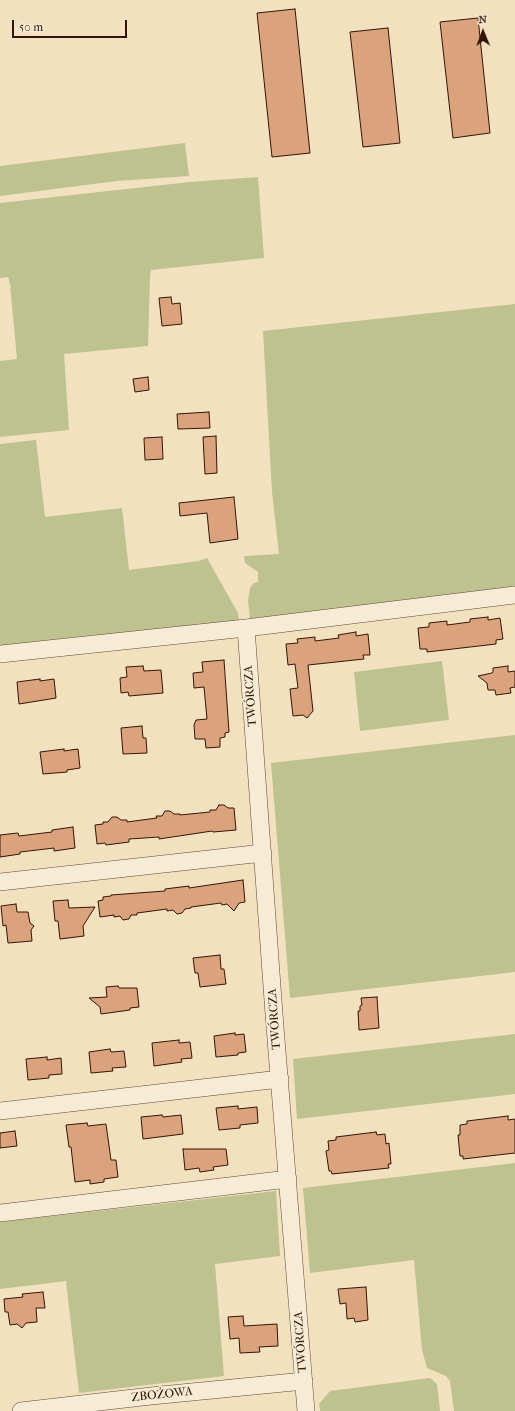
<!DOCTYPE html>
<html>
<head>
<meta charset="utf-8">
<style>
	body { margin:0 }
	#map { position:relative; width:515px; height:1411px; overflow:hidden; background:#f1e1bf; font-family:"IM FELL French Canon",serif }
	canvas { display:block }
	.north { position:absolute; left:463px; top:12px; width:40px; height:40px; -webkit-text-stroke:3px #f6ecd5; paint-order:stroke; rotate:359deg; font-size:11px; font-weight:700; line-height:16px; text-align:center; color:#341408 }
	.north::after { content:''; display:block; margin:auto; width:14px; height:18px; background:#341408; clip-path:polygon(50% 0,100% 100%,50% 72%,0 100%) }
	.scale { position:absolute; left:12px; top:20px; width:115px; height:18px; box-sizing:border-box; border:2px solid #341408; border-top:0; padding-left:5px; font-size:12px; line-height:14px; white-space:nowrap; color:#341408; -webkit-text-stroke:3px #f6ecd5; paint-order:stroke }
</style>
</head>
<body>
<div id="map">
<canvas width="515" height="1411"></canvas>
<div class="north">N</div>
<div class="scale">50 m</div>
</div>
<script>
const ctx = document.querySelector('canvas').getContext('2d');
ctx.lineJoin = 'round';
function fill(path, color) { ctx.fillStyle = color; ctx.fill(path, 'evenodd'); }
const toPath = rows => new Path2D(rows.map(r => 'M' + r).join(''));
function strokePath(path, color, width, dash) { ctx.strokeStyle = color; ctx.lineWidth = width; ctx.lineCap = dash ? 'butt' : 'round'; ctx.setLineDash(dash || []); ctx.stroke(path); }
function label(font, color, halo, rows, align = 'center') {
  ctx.font = font + ' "IM FELL French Canon",serif'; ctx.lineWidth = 3; ctx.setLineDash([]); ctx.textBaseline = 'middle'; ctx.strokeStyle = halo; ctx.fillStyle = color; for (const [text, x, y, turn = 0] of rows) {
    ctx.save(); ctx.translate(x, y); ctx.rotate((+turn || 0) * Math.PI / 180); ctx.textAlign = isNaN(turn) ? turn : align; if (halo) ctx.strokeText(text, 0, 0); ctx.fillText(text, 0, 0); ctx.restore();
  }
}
fill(toPath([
	[185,143,189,176,117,181,0,196,0,166],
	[258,177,264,258,151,270,150,276,148,346,64,354,69,430,0,437,0,361,17,359,10,284,8,277,0,278,0,203,190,182],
	[515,304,515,588,250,619,248,600,250,588,254,583,258,582,258,572,245,563,244,556,279,554,272,492,263,331],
	[36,440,45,517,122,508,129,570,199,561,207,558,238,613,239,621,0,648,0,444],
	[442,661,449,720,360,731,354,672],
	[515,735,515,972,290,998,271,763],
	[515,1034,515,1094,297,1119,293,1059],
	[515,1163,515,1411,454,1411,450,1381,446,1376,427,1368,422,1350,414,1260,310,1273,303,1188],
	[276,1191,280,1256,215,1264,224,1376,79,1393,66,1281,0,1289,0,1222],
	[430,1378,437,1384,440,1411,320,1411,319,1404,330,1391]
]), '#bec28f');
const building = toPath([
	[295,9,310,153,272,157,257,13,295,9],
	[478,18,490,133,453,138,440,22,478,18],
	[388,28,400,143,363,147,350,32,388,28],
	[171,297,172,304,180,303,182,324,162,326,159,298,171,297],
	[148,377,149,390,135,392,133,379,148,377],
	[209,412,210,428,178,429,177,414,209,412],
	[216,436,217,473,205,474,203,437,216,436],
	[162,437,163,459,145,460,144,438,162,437],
	[234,497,238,539,210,543,207,513,180,516,179,503,234,497],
	[488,617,488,620,500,618,503,639,496,640,496,644,427,652,427,649,420,649,418,628,429,627,429,623,447,621,447,625,470,622,470,619,488,617],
	[356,632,356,636,368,634,370,655,363,655,364,659,308,665,313,711,307,718,303,715,293,716,290,689,298,688,295,664,288,665,286,644,298,643,297,639,315,637,315,641,339,638,338,635,356,632],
	[224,660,229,732,225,733,225,737,220,738,220,747,206,748,205,739,195,739,194,725,196,720,207,719,204,687,194,688,193,673,203,672,202,662,224,660],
	[143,666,144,671,161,670,163,693,129,696,128,692,121,693,120,678,127,677,126,667,143,666],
	[508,666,508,672,515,671,515,687,510,688,511,693,496,695,495,690,488,690,487,683,478,676,492,673,493,672,493,668,508,666],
	[40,679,40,681,54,679,56,698,19,704,17,682,40,679],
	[142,726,143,738,146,738,147,753,123,754,121,728,142,726],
	[64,749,64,751,78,749,80,768,67,770,67,772,43,774,40,752,64,749],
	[219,805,224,805,228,808,234,808,236,830,213,832,212,831,159,839,159,837,129,839,129,842,106,845,105,843,97,844,95,825,103,824,103,822,108,822,112,817,117,817,121,820,127,820,127,822,157,818,156,816,162,816,165,811,170,811,174,814,180,814,180,815,210,812,210,810,216,810,219,805],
	[73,827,75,848,54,851,54,848,20,852,20,854,0,857,0,835,18,833,19,836,52,832,52,830,73,827],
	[243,880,245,902,239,903,234,911,227,904,222,905,221,903,191,907,191,908,185,909,182,913,177,914,173,910,167,911,167,909,137,913,137,915,131,915,129,919,123,920,120,916,114,917,114,915,100,917,98,901,103,900,103,897,111,896,111,895,165,891,165,889,189,886,189,888,243,880],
	[68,900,69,908,95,907,83,926,84,936,60,939,58,921,55,921,53,901,68,900],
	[16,904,17,912,28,912,30,923,34,926,31,930,32,941,8,943,6,925,3,926,1,906,16,904],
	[220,955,221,969,224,969,226,984,200,987,198,973,195,973,193,958,220,955],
	[118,986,119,988,137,988,139,1007,130,1008,130,1010,101,1014,100,1007,89,998,107,997,106,987,118,986],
	[377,997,379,1028,359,1030,358,1011,360,1011,360,1006,362,1005,361,998,377,997],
	[235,1033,235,1035,244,1034,246,1052,238,1053,238,1055,216,1057,214,1036,235,1033],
	[179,1040,179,1043,190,1042,192,1058,181,1059,182,1062,154,1066,152,1043,179,1040],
	[110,1049,111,1052,124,1051,126,1067,112,1068,113,1071,91,1073,89,1052,110,1049],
	[47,1057,47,1060,61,1058,62,1074,49,1075,49,1078,28,1080,26,1059,47,1057],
	[238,1106,238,1109,257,1107,258,1123,240,1125,240,1128,219,1130,216,1108,238,1106],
	[162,1115,163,1117,181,1115,183,1134,143,1139,141,1117,162,1115],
	[508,1116,508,1120,515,1119,515,1153,463,1159,463,1156,460,1156,458,1135,460,1135,460,1125,467,1124,467,1121,508,1116],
	[87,1123,88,1126,106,1124,111,1160,116,1160,118,1177,104,1179,104,1182,90,1184,90,1180,75,1182,71,1147,69,1147,66,1125,87,1123],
	[15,1131,17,1146,0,1148,0,1133,15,1131],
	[376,1132,377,1135,385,1134,386,1144,389,1143,391,1164,388,1164,389,1168,332,1174,331,1171,329,1171,326,1151,329,1150,328,1141,336,1140,336,1137,376,1132],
	[183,1149,226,1149,228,1165,213,1167,214,1170,200,1172,199,1168,185,1170,183,1149],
	[366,1287,368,1320,355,1322,354,1318,347,1319,346,1303,340,1304,338,1289,366,1287],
	[43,1292,45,1308,36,1308,37,1322,26,1323,22,1328,17,1324,10,1325,8,1312,5,1312,4,1299,23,1297,22,1294,43,1292],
	[243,1316,244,1326,277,1324,278,1346,259,1347,260,1352,240,1353,239,1338,230,1339,228,1317,243,1316]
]);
fill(building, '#daa37b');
strokePath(building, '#341408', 1);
const minor = toPath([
	[246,628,274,1014,306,1411],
	[0,654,246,628,515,595],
	[0,882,263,853],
	[0,1111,280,1079],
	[0,1213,288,1179],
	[21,1411,151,1396,304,1381]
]);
strokePath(minor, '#634736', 18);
strokePath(minor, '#f6ecd5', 17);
label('12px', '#341408', '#f6ecd5', [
	["TWÓRCZA",251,696,-94],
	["TWÓRCZA",275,1019,-94],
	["TWÓRCZA",301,1342,-94],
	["ZBOŻOWA",162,1395,-6]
]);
</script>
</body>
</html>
